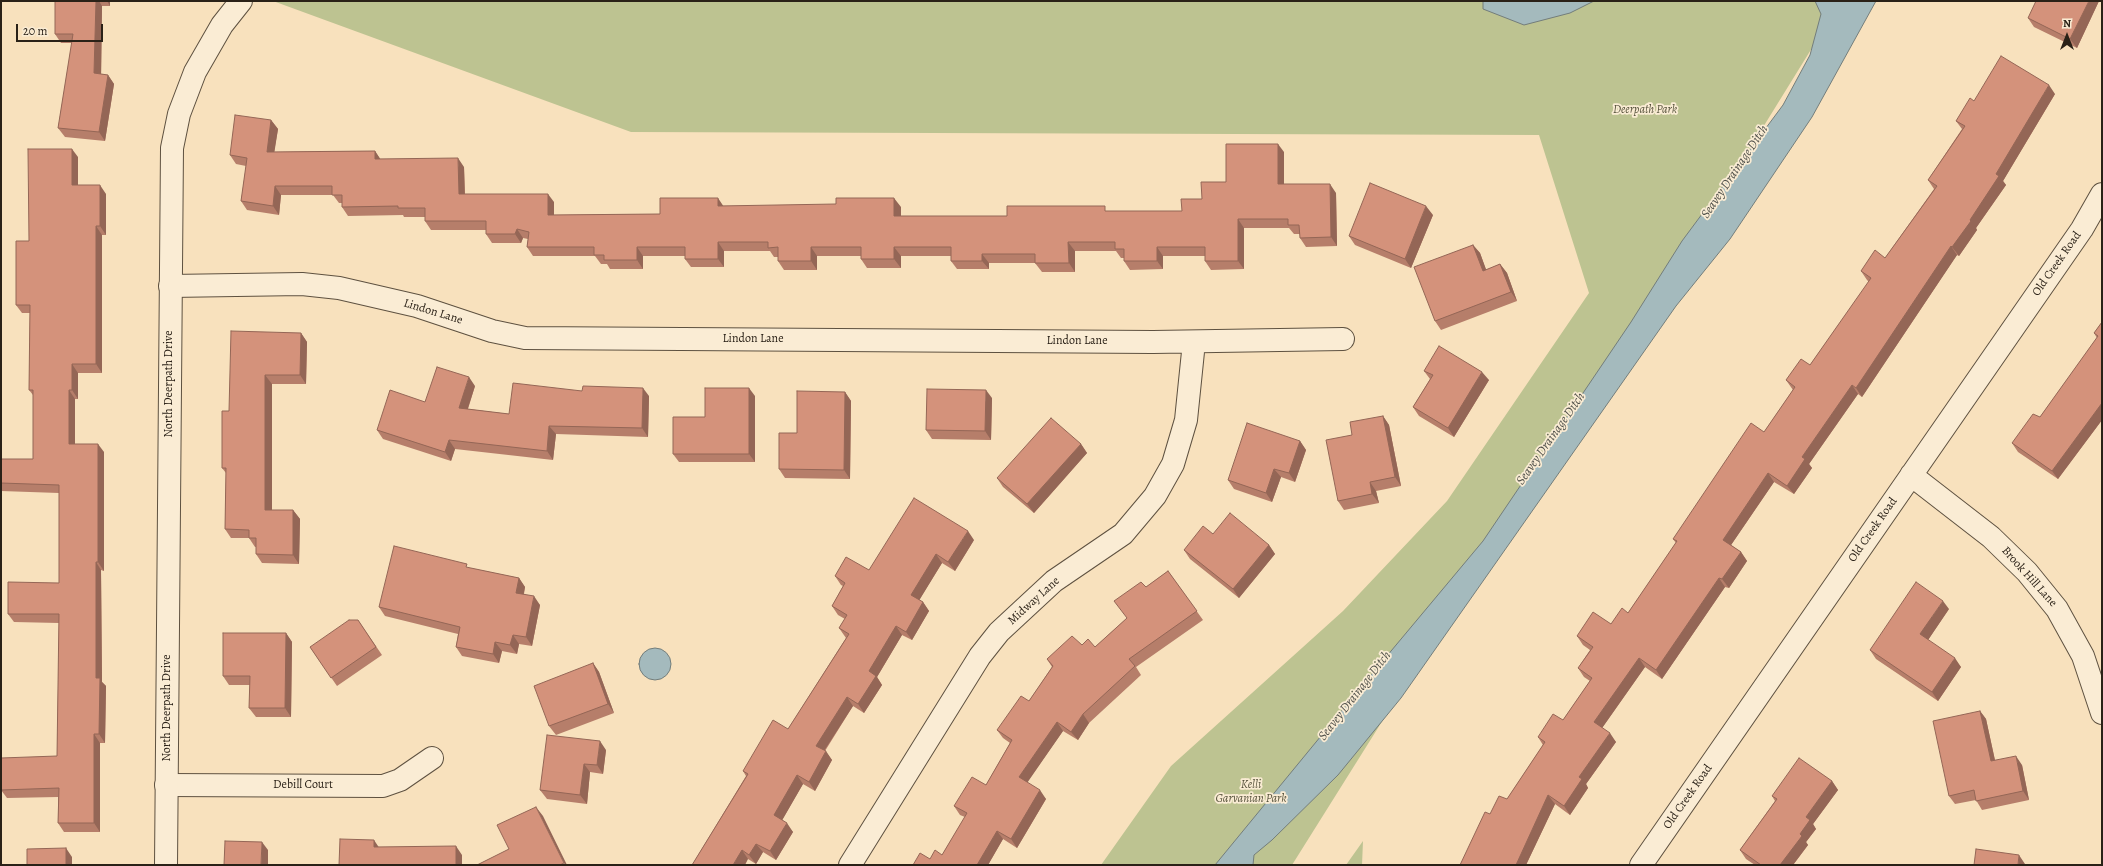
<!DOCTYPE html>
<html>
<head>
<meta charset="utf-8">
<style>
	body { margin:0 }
	#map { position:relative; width:2103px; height:866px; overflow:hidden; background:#f8e1bd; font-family:Alegreya,serif }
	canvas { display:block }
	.frame { position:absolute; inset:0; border:2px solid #2a2117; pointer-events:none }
	.north { position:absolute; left:2047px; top:16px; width:40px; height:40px; -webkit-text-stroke:3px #faecd4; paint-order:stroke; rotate:0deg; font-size:11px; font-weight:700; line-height:16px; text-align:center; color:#2a2117 }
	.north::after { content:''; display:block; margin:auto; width:14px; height:18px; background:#2a2117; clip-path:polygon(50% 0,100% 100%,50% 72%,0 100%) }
	.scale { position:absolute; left:16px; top:24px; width:87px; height:18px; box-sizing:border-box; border:2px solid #2a2117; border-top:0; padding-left:5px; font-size:12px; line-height:14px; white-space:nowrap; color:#2a2117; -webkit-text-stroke:3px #faecd4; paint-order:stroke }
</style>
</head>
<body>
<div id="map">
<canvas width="2103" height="866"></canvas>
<div class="frame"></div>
<div class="north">N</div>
<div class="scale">20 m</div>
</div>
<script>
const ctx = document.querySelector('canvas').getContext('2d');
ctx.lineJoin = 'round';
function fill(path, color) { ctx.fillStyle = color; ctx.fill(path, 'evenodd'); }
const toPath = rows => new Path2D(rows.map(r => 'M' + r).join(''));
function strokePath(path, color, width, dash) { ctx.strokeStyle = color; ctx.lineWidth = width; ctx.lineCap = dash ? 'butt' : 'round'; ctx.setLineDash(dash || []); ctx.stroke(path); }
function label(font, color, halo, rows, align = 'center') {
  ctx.font = font + ' Alegreya,serif'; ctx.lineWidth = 3.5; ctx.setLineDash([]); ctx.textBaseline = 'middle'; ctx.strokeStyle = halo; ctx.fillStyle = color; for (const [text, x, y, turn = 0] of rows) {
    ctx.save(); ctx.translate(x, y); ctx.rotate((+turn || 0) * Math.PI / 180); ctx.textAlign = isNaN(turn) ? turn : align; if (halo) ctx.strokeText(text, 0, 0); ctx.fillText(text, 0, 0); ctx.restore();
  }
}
fill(toPath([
	[273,1,1841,1,1613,370,1420,661,1292,865,1101,865,1171,766,1343,611,1447,501,1589,293,1539,135,631,132],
	[1363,841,1362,865,1346,865]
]), '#bdc391');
const water = toPath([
	[1483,1,1594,1,1570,13,1524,25,1483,9,1483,1],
	[1815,1,1876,1,1812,117,1730,239,1676,306,1401,698,1338,775,1272,840,1254,855,1253,865,1215,865,1376,669,1483,541,1631,322,1682,241,1783,105,1810,55,1821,14,1815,1],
	'639 664a16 16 0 1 1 32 0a16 16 0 1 1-32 0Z'
]);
fill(water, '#a4babd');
strokePath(water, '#737d7b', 1);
const minor = toPath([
	[170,286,302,284,339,288,417,306,492,331,525,338,1153,342,1343,339],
	[1911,475,1991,537,2027,572,2057,609,2083,656,2102,713],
	[166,785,383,786,400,780,432,758],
	[850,865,980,656,999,632,1054,581,1123,534,1155,496,1173,464,1186,420,1194,342],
	[1641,865,2082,229,2102,194]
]);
const tertiary = toPath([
	[166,865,172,148,179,114,195,72,222,25,241,1]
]);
strokePath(minor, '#5e5140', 24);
strokePath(tertiary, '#5e5140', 24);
strokePath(minor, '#faecd4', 22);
strokePath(tertiary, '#faecd4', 22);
fill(toPath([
	[55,1,110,1,110,6,102,6,101,74,108,75,114,84,105,141,65,137,58,128,72,43,61,43,55,34],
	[2099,1,2077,48,2034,27,2028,18],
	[2055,94,2003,181,2006,185,1976,228,1977,230,1959,256,1957,255,1862,397,1858,394,1809,464,1812,468,1794,494,1774,482,1731,545,1741,552,1747,561,1729,588,1725,587,1662,679,1645,667,1602,728,1616,742,1586,784,1588,788,1570,815,1555,804,1526,865,1460,865,1490,814,1507,799,1543,745,1538,737,1563,720,1590,681,1584,677,1578,668,1590,650,1583,645,1577,636,1611,624,1628,613,1676,543,1673,539,1764,432,1793,390,1786,380,1810,365,1869,282,1867,280,1861,271,1885,258,1934,189,1928,180,1962,129,1956,121,1974,101],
	[271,120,278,129,274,152,375,151,380,159,464,167,465,194,554,202,554,215,660,214,724,206,901,207,901,216,1007,216,1108,211,1182,211,1202,199,1226,182,1284,152,1284,184,1336,193,1337,246,1306,247,1300,238,1300,234,1294,234,1289,228,1244,228,1244,269,1211,270,1205,261,1205,256,1163,256,1163,269,1130,270,1124,261,1124,258,1121,258,1116,251,1075,251,1075,272,1042,272,1035,263,989,263,989,269,957,269,951,261,951,256,901,256,901,268,867,268,861,259,861,256,817,256,817,270,784,270,778,261,778,257,774,257,770,251,724,251,724,267,691,267,685,259,685,256,643,256,643,269,610,269,607,264,601,264,595,256,533,256,527,247,528,239,523,238,521,243,492,243,486,234,486,230,431,230,425,221,425,217,404,217,403,215,348,216,342,207,342,203,339,203,333,195,281,195,279,215,247,210,241,201,246,166,236,164,230,155],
	[78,157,78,185,106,194,106,235,102,235,102,373,78,373,78,399,75,399,75,444,104,452,104,571,101,570,102,682,106,686,105,743,100,743,100,832,64,832,58,823,58,797,7,798,1,790,57,756,59,623,14,622,8,614,59,583,59,493,1,491,1,459,33,459,33,395,29,390,30,313,22,313,16,305],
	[1433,215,1411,268,1355,245,1349,236],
	[1473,245,1480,253,1486,270,1500,264,1507,273,1517,301,1441,330,1435,321],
	[2102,322,2102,420,2058,479,2018,452,2012,443,2040,417,2097,338,2094,333],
	[301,333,307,342,306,384,272,384,272,510,293,510,300,519,299,564,262,563,256,554,256,547,255,547,249,538,231,538,225,529,226,473,222,468,229,411],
	[1424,371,1489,380,1454,437,1419,416,1413,407,1430,379],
	[475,386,468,409,509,414,582,391,649,396,648,437,556,434,553,460,455,449,451,461,383,439,377,430,425,402],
	[845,392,851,401,850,479,785,478,779,469,797,433],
	[755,396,755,462,679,462,673,454,705,417],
	[992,398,991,440,932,439,926,430],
	[1383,416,1389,425,1401,486,1376,491,1379,503,1344,510,1338,501,1352,435],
	[1300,441,1306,450,1295,482,1281,477,1272,502,1234,489,1228,480],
	[1081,444,1087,453,1034,513,1003,487,997,478],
	[974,540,955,571,942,563,919,600,923,602,929,611,912,640,902,635,877,677,882,685,864,713,853,706,825,751,832,760,815,791,803,784,782,820,793,832,776,860,763,852,756,864,748,859,692,865,746,776,743,771,788,729,846,638,839,628,845,619,838,615,832,606,843,586,841,585,835,576,869,570],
	[1269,545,1275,554,1239,598,1190,559,1184,550],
	[470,568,519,578,525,587,524,594,540,605,532,646,519,644,517,654,502,651,499,663,462,656,456,647,458,634,385,616,379,607],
	[1168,571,1203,620,1136,667,1141,675,1089,723,1078,740,1063,731,1027,782,1046,799,1017,848,1003,839,988,865,913,865,942,855,965,817,960,815,954,806,986,785,1010,743,1003,738,997,730,1029,701,1052,667,1047,659,1082,645,1095,647,1127,618,1146,587],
	[1949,609,1928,640,1961,667,1938,701,1876,659,1870,650],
	[358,620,382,655,337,686,310,647],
	[286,633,292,642,291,717,256,717,249,708,250,685,229,685,223,676],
	[593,663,599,672,614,713,556,735,549,726],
	[1980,711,1986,719,1995,760,2022,765,2029,800,1982,810,1976,800,1955,804,1949,796],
	[606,750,603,774,590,772,587,804,547,799,540,790],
	[1832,781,1838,790,1813,824,1816,829,1806,842,1808,845,1793,865,1755,865,1746,859,1740,850,1775,801,1772,796]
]), '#b67e6a');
fill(toPath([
	[96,1,99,1,102,6,101,82,94,73],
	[107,1,110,1,110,6],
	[2089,1,2099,1,2077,48,2070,39],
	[108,75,114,84,105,141,99,132],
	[2049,85,2055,94,2003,181,2006,185,1976,228,1977,230,1959,256,1952,247,1970,220,1996,174],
	[271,120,278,129,273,161,267,152],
	[1278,144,1284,152,1284,193,1278,184],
	[72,149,78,157,78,194,72,185],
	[375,151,381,160,375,159],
	[458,158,464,167,465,202,459,194],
	[1330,184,1336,193,1337,246,1331,237],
	[100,185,106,194,106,235,100,226],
	[275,186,281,195,279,215,273,206],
	[548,194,554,202,554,224,548,215],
	[718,198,724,207,718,206],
	[894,198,901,207,901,225,894,216],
	[1426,206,1433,215,1411,268,1405,259],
	[1238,219,1244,228,1244,269,1238,261],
	[96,226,102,235,102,373,96,364],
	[517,229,523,238,521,243,515,234],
	[718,242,724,251,724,267,718,259],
	[1068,242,1075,251,1075,272,1069,263],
	[1473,245,1480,253,1490,280,1483,271],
	[1951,246,1957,255,1862,397,1856,388],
	[637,247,643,256,643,269,637,260],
	[811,247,817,256,817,270,811,261],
	[894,247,901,256,901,268,894,259],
	[1157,247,1163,256,1163,269,1157,261],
	[982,254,989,263,989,269,982,261],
	[1500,264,1507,273,1517,301,1511,292],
	[301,333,307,342,306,384,300,375],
	[72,364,78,373,78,399,72,390],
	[1482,372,1489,380,1454,437,1448,428],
	[265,375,272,384,272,518,265,510],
	[469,377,475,386,465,417,459,408],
	[1852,385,1858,394,1809,464,1812,468,1794,494,1787,486,1802,457],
	[643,388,649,396,648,437,642,428],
	[749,388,755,396,755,462,749,454],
	[69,390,75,399,75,452,69,444],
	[986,390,992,398,991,440,985,431],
	[845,392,851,401,850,479,844,470],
	[2102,403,2102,420,2058,479,2052,471],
	[1383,416,1389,425,1401,486,1395,477],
	[549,426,556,434,553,460,547,451],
	[449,440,455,449,451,461,445,452],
	[1300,441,1306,450,1295,482,1289,473],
	[98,444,104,452,104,571,98,562],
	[1081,444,1087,453,1034,513,1027,504],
	[1274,469,1281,477,1272,502,1266,493],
	[1768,473,1774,482,1729,548,1723,540],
	[1370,482,1376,491,1379,503,1372,494],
	[293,510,300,519,299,564,293,555],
	[968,531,974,540,955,571,948,562],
	[1269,545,1275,554,1239,598,1233,589],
	[1741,552,1747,561,1729,588,1722,579],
	[936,554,942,563,917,604,911,595],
	[96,562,101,570,102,682,106,686,105,743,99,734,96,678],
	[519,578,525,587,522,602,516,593],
	[1719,578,1725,587,1662,679,1656,670],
	[534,596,540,605,532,646,526,637],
	[1943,601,1949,609,1926,643,1920,634],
	[923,602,929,611,912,640,906,632],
	[896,626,902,635,877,677,882,685,864,713,858,704,869,671],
	[286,633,292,642,291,717,285,708],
	[513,635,519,644,517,654,510,645],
	[495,642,502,651,499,663,493,654],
	[1639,658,1645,667,1600,731,1594,722],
	[1955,658,1961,667,1938,701,1932,692],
	[593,663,599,672,614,713,608,704],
	[847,697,853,706,822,754,816,746],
	[1980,711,1986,719,1997,770,1991,761],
	[1083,714,1089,723,1078,740,1071,732],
	[1057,722,1063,731,1025,786,1019,777],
	[1610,733,1616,742,1586,784,1588,788,1570,815,1564,806,1579,777],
	[94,734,100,743,100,832,94,823],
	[600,741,606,750,603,774,597,765],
	[826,751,832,760,815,791,809,782],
	[2016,756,2022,765,2029,800,2023,791],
	[584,764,590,772,587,804,580,795],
	[797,775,803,784,780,824,774,815],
	[1832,781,1838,790,1813,824,1816,829,1806,842,1808,845,1793,865,1780,865,1800,834,1806,817],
	[1040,790,1046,799,1017,848,1011,839],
	[1548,795,1555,804,1526,865,1516,865],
	[536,807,543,816,567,865,565,865],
	[787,823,793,832,776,860,770,851],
	[997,831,1003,839,988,865,977,865],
	[374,840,380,849,374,847],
	[262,842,268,850,268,865,261,865],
	[756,844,763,852,756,864,749,855],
	[456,846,462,855,462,865,456,865],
	[66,848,72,857,72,865,66,865],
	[742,850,748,859,745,865,733,865],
	[2019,855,2025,864,2025,865,2018,865]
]), '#946656');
const building = toPath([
	[55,1,96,1,94,73,108,75,99,132,58,128,73,34,55,34,55,1],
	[2036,1,2089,1,2070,39,2028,18,2036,1],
	[2001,56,2049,85,1996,174,1999,176,1970,220,1971,221,1952,247,1951,246,1856,388,1852,385,1802,457,1805,459,1787,486,1768,473,1723,540,1741,552,1722,579,1719,578,1656,670,1639,658,1594,722,1610,733,1579,777,1582,779,1564,806,1548,795,1516,865,1460,865,1485,812,1490,814,1499,796,1507,799,1545,742,1538,737,1553,714,1563,720,1592,678,1578,668,1593,647,1577,636,1593,612,1611,624,1622,608,1628,613,1677,541,1673,539,1751,423,1764,432,1795,387,1786,380,1801,359,1810,365,1871,278,1861,271,1875,250,1885,258,1937,186,1928,180,1965,126,1956,121,1970,98,1974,101,2001,56],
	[235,115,271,120,267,152,375,151,375,159,458,158,459,194,548,194,548,215,660,214,660,198,718,198,718,206,836,204,836,198,894,198,894,216,1007,216,1007,206,1105,206,1105,211,1182,211,1181,199,1202,199,1201,182,1226,182,1226,144,1278,144,1278,184,1330,184,1331,237,1300,238,1299,225,1288,225,1288,219,1238,219,1238,261,1205,261,1205,247,1157,247,1157,261,1124,261,1124,249,1115,249,1115,242,1068,242,1069,263,1035,263,1035,254,982,254,982,261,951,261,951,247,894,247,894,259,861,259,861,247,811,247,811,261,778,261,778,247,768,248,768,242,718,242,718,259,685,259,685,247,637,247,637,260,604,260,604,255,594,255,594,247,527,247,529,232,517,229,515,234,486,234,486,221,425,221,425,208,398,208,398,206,342,207,342,195,332,195,332,186,275,186,273,206,241,201,247,158,230,155,235,115],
	[28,149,72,149,72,185,100,185,100,226,96,226,96,364,72,364,72,390,69,390,69,444,98,444,98,562,96,562,96,678,100,678,99,734,94,734,94,823,58,823,59,788,1,790,1,758,57,756,59,614,8,614,8,582,59,583,59,485,1,483,1,459,33,459,33,390,29,390,30,305,16,305,16,241,29,241,28,149],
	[1370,183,1426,206,1405,259,1349,236,1370,183],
	[1473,245,1483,271,1500,264,1511,292,1435,321,1414,267,1473,245],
	[2102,322,2102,403,2052,471,2012,443,2033,414,2040,417,2098,336,2094,333,2102,322],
	[231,331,301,333,300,375,265,375,265,510,293,510,293,555,256,554,256,538,249,538,249,530,225,529,226,468,222,468,222,411,229,411,231,331],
	[1439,346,1482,372,1448,428,1413,407,1433,375,1424,371,1439,346],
	[437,367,469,377,459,408,509,414,513,383,582,391,583,386,643,388,642,428,549,426,547,451,449,440,445,452,377,430,390,390,425,402,437,367],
	[705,388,749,388,749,454,673,454,673,417,705,417,705,388],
	[927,389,986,390,985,431,926,430,927,389],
	[797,391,845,392,844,470,779,469,779,433,797,433,797,391],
	[1383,416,1395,477,1370,482,1372,494,1338,501,1326,440,1352,435,1350,422,1383,416],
	[1051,418,1081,444,1027,504,997,478,1051,418],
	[1247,423,1300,441,1289,473,1274,469,1266,493,1228,480,1247,423],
	[914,498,968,531,948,562,936,554,911,595,923,602,906,632,896,626,869,671,876,676,858,704,847,697,816,746,826,751,809,782,797,775,774,815,787,823,770,851,756,844,749,855,742,850,733,865,692,865,748,774,743,771,773,720,788,729,849,634,839,628,847,615,832,606,845,583,835,576,846,557,869,570,914,498],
	[1230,513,1269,545,1233,589,1184,550,1203,526,1213,534,1230,513],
	[394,546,467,564,466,567,519,578,516,593,534,596,526,637,513,635,510,645,495,642,493,654,456,647,460,627,379,607,394,546],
	[1168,571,1197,611,1129,659,1135,666,1083,714,1071,732,1057,722,1019,777,1040,790,1011,839,997,831,977,865,913,865,920,853,930,859,935,850,942,855,967,813,954,806,972,777,986,785,1012,740,997,730,1021,696,1029,701,1053,666,1047,659,1072,636,1082,645,1088,639,1095,647,1127,618,1114,601,1141,582,1146,587,1168,571],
	[1916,582,1943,601,1920,634,1955,658,1932,692,1870,650,1916,582],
	[349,620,358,620,376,647,331,678,310,647,349,620],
	[223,633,286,633,285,708,249,708,250,676,223,676,223,633],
	[593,663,608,704,549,726,534,686,593,663],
	[1980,711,1991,761,2016,756,2023,791,1976,801,1974,790,1949,796,1933,721,1980,711],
	[547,735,600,741,597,765,584,764,580,795,540,790,547,735],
	[1799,758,1832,781,1806,817,1810,820,1800,834,1802,836,1780,865,1761,865,1740,850,1777,799,1772,796,1799,758],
	[536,807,564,863,560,865,477,865,509,849,497,825,536,807],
	[340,839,374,840,374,847,456,846,456,865,339,865,340,839],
	[225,841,262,842,261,865,224,865,225,841],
	[66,848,66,865,27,865,27,849,66,848],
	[1976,849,2019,855,2018,865,1974,865,1976,849]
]);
fill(building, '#d4927b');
strokePath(building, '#946656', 1);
label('italic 12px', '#56523c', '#faecd4', [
	["Deerpath Park",1645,110],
	["Kelli",1251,785],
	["Garvanian Park",1251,799]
]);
label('12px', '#2a2117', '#faecd4', [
	["Old Creek Road",2057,264,-55],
	["Lindon Lane",433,312,17],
	["Lindon Lane",753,339],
	["Lindon Lane",1077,341],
	["North Deerpath Drive",169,384,-90],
	["Old Creek Road",1873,530,-55],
	["Brook Hill Lane",2029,577,48],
	["Midway Lane",1034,601,-42],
	["North Deerpath Drive",167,708,-90],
	["Debill Court",303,785],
	["Old Creek Road",1688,797,-55]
]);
label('italic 13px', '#4f4f49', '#faecd4', [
	["Seavey Drainage Ditch",1735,172,-56],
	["Seavey Drainage Ditch",1551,439,-55],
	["Seavey Drainage Ditch",1355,696,-52]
]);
</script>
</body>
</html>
